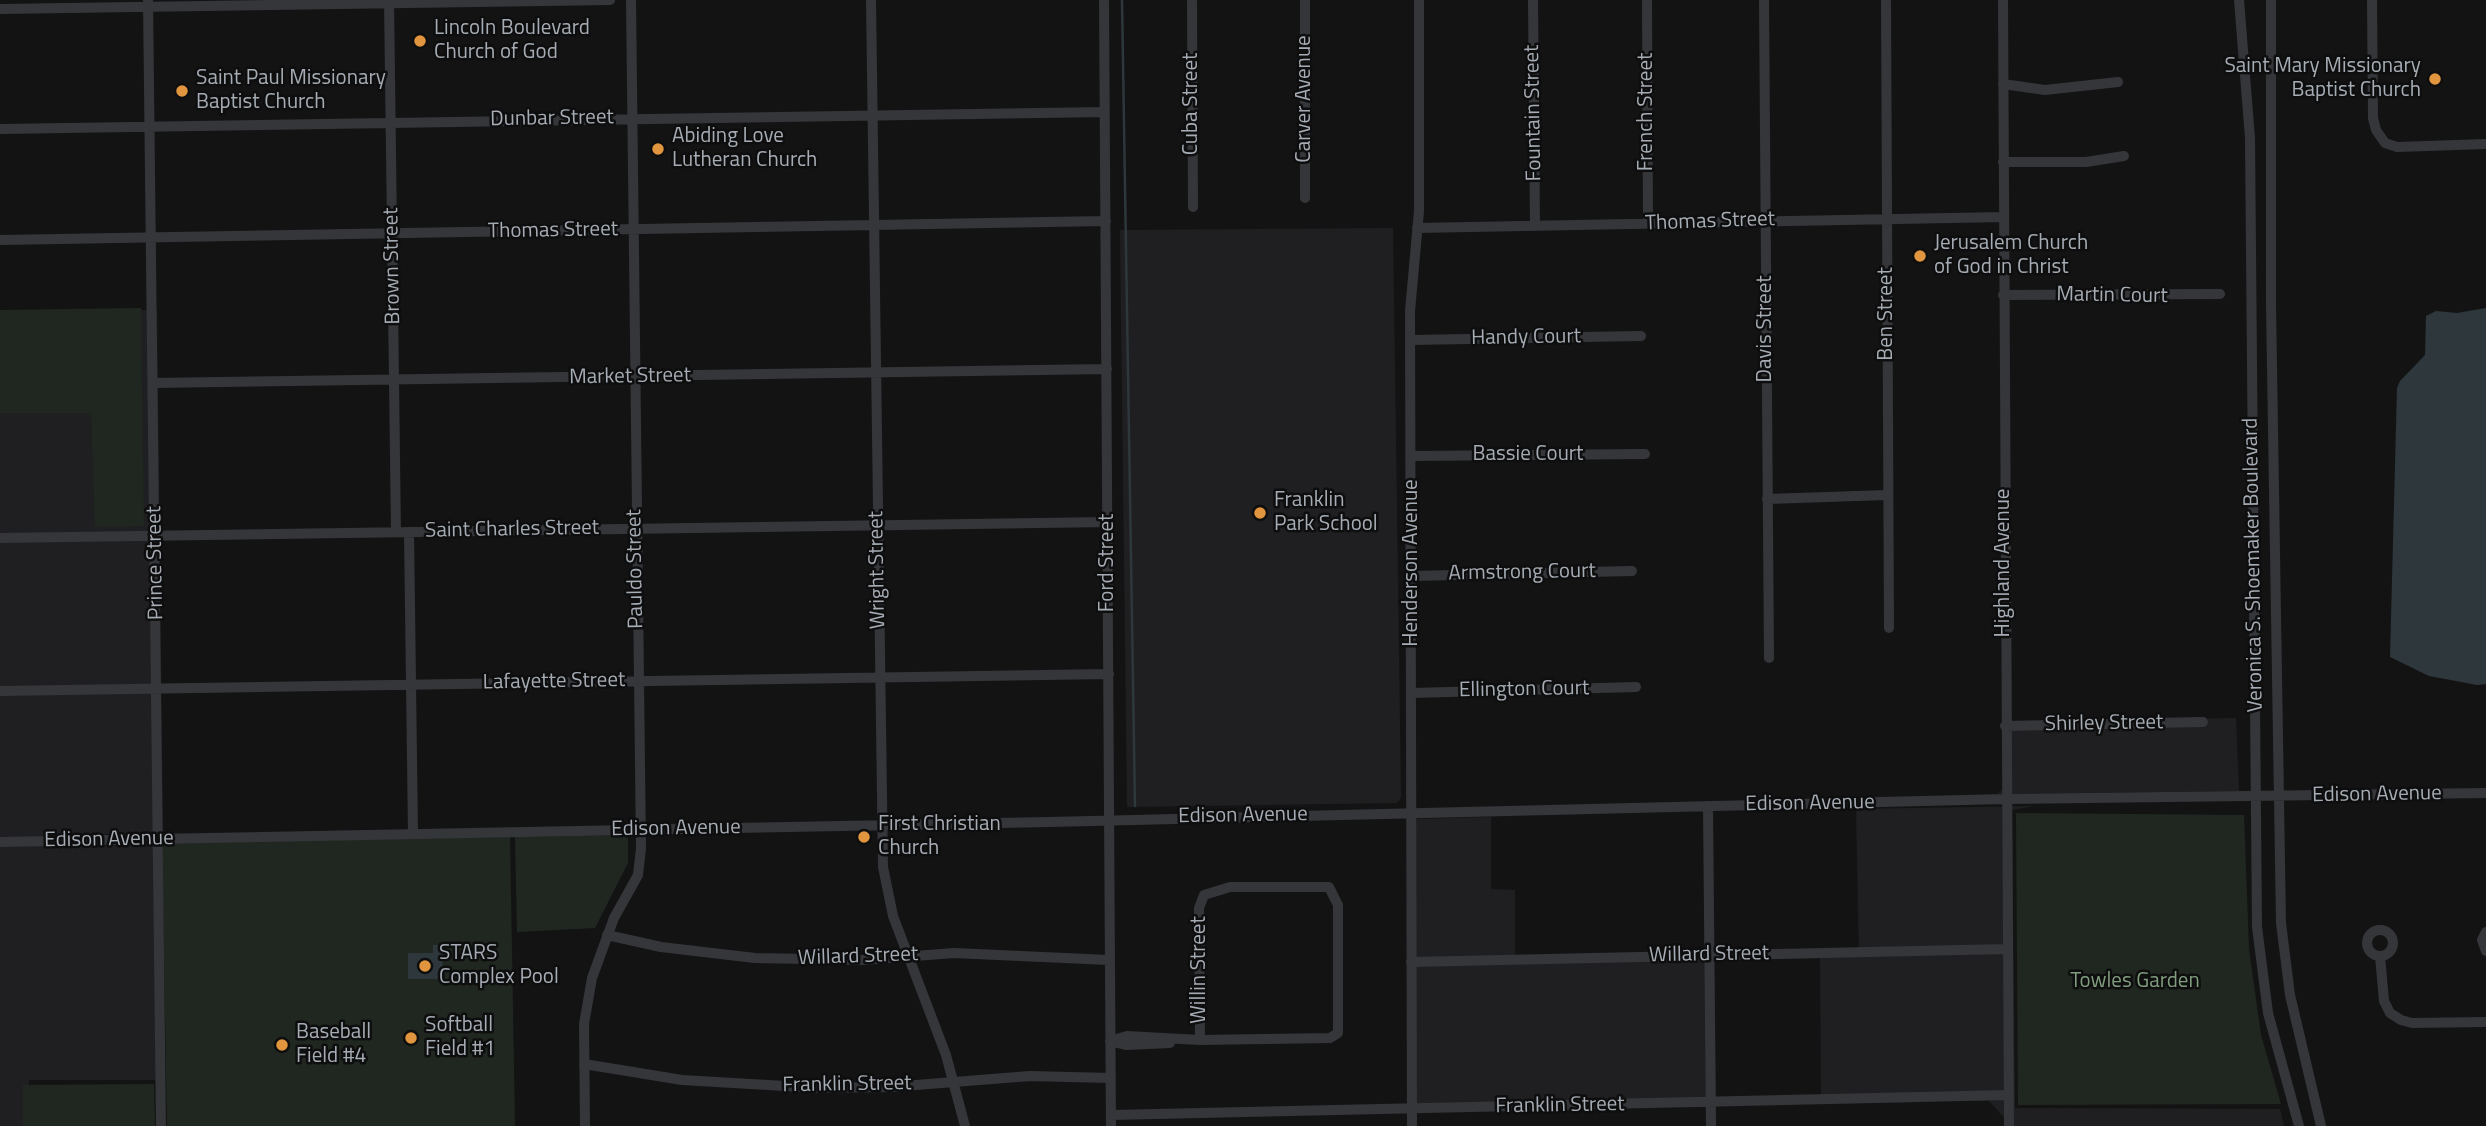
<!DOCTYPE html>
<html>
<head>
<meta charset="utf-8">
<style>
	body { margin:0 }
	canvas { display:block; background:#131314 }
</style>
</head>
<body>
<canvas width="2486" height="1126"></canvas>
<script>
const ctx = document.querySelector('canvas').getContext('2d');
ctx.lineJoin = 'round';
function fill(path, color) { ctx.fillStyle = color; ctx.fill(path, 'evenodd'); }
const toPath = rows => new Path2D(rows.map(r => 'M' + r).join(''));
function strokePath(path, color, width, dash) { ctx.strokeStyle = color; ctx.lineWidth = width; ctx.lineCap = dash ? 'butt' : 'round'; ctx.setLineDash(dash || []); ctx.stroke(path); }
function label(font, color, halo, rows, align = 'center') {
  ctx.font = font + ' "Titillium Web",sans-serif'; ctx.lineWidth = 5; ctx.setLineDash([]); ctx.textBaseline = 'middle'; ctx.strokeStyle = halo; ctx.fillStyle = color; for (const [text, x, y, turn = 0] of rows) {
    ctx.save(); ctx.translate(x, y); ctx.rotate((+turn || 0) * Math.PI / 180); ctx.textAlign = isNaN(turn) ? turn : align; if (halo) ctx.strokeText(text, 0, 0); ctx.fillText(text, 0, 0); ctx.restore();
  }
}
fill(toPath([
	[1393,228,1401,797,1397,803,1127,807,1120,230],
	[0,310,157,310,163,833,61,835,62,846,158,845,156,1080,29,1080,29,1085,23,1086,23,1126,0,1126],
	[2236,718,2239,791,1998,794,2009,782,2009,721],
	[2034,806,2012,810,2015,1108,2280,1109,2284,1126,2012,1126,1985,1097,1821,1100,1820,954,1859,953,1856,809],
	[1491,817,1491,889,1515,890,1515,961,1714,956,1716,1101,1416,1107,1416,819]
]), '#1f1f21');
fill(toPath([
	[141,308,144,526,95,527,91,413,0,413,0,310],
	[2016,813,2244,815,2249,949,2261,1035,2281,1104,2018,1105],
	[628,835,628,863,595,928,517,932,515,837],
	[510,837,515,1126,167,1126,162,843],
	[154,1084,155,1126,23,1126,23,1085]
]), '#1f2720');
fill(toPath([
	[2486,308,2486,684,2477,685,2429,676,2390,657,2397,388,2400,381,2425,355,2426,316,2436,311,2457,313],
	[433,945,442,945,443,979,408,979,408,953,433,953]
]), '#2d373c');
strokePath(toPath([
	[1122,0,1135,806]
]), '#2d373c', 2.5);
strokePath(toPath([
	[148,0,161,1126],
	[389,0,396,532],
	[871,0,883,867,893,916,946,1055,965,1126],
	[1104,0,1111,1126],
	[1192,0,1193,207],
	[1305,0,1305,198],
	[1533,0,1535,226],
	[1647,0,1648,224],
	[1764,0,1769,658],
	[1886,0,1889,628],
	[2003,0,2009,1126],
	[2239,0,2250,138,2257,927,2268,1013,2299,1126],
	[2271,0,2271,305,2281,923,2290,995,2321,1126],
	[2372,0,2373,118,2376,130,2385,143,2397,147,2486,144],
	[0,9,610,0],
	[2003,84,2045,90,2118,82],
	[0,129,1104,112],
	[2003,162,2086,162,2124,156],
	[1417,228,2003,217],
	[0,240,1106,221],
	[2003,295,2220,294],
	[1410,340,1641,336],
	[153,383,1107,369],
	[1411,456,1645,454],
	[1767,499,1886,495],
	[409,532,413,834],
	[0,538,1108,522],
	[1412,576,1632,571],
	[0,691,1109,674],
	[1412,693,1636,687],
	[2005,726,2203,722],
	[1708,806,1711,1126],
	[0,842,1050,822,2006,799,2486,793],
	[1230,887,1329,887,1338,905,1338,1033,1330,1038,1200,1040,1199,908,1204,895,1230,887],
	'2367 943a13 13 0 1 1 26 0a13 13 0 1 1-26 0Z',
	[2486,932,2482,940,2486,951],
	[607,935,661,947,755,958,863,960,954,953,1109,960],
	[2380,956,2384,1001,2390,1013,2401,1020,2412,1023,2486,1022],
	[1411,962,2007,949],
	[1110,1041,1127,1036,1200,1040],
	[1113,1042,1126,1045,1170,1043],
	[584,1064,682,1080,819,1088,891,1087,1030,1076,1110,1078],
	[1111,1115,2009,1095],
	[585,1126,584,1024,592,978,614,918,638,875,641,848,631,0],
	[1412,1126,1410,311,1419,211,1419,0]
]), '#343639', 10);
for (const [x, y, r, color] of [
	[420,41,7,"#e1953e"],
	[2435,79,7,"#e1953e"],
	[182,91,7,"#e1953e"],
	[658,149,7,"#e1953e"],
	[1920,256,7,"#e1953e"],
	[1260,513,7,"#e1953e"],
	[864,837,7,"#e1953e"],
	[425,966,7,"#e1953e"],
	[411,1038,7,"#e1953e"],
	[282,1045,7,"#e1953e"]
]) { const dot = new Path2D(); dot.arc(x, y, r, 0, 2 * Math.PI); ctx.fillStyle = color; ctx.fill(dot); strokePath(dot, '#0e0e0f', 2.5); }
label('21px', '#a6acb4', '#0e0e0f', [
	["Lincoln Boulevard",434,29],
	["Church of God",434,53],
	["Saint Mary Missionary",2421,67,"right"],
	["Baptist Church",2421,91,"right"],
	["Saint Paul Missionary",196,79],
	["Baptist Church",196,103],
	["Abiding Love",672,137],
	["Lutheran Church",672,161],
	["Jerusalem Church",1934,244],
	["of God in Christ",1934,268],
	["Franklin",1274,501],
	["Park School",1274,525],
	["First Christian",878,825],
	["Church",878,849],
	["STARS",439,954],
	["Complex Pool",439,978],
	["Softball",425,1026],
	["Field #1",425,1050],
	["Baseball",296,1033],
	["Field #4",296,1057]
], 'left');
label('21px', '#a6acb4', '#0e0e0f', [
	["Carver Avenue",1305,99,-90],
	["Cuba Street",1192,104,-90],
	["French Street",1647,112,-90],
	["Fountain Street",1534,113,-91],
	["Dunbar Street",552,119,-1],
	["Thomas Street",1710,222,-2],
	["Thomas Street",553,231,-1],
	["Brown Street",393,266,-91],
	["Martin Court",2112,296,1],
	["Ben Street",1887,314,-90],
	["Davis Street",1766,329,-90],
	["Handy Court",1526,338,-1],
	["Market Street",630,377,-1],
	["Bassie Court",1528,455],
	["Saint Charles Street",512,530,-1],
	["Prince Street",156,563,-91],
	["Ford Street",1108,563,-90],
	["Henderson Avenue",1412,563,-90],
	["Highland Avenue",2004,563,-90],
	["Veronica S. Shoemaker Boulevard",2254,565,-91],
	["Pauldo Street",636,569,-91],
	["Wright Street",878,570,-91],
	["Armstrong Court",1522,573,-1],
	["Lafayette Street",554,682,-1],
	["Ellington Court",1524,690,-1],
	["Shirley Street",2104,724,-1],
	["Edison Avenue",2377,795,-1],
	["Edison Avenue",1810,804,-1],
	["Edison Avenue",1243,816,-1],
	["Edison Avenue",676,829,-1],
	["Edison Avenue",109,840,-1],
	["Willard Street",1709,955,-1],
	["Willard Street",858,957,-2],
	["Willin Street",1200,970,-90],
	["Franklin Street",847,1085,-1],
	["Franklin Street",1560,1106,-1]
]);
label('21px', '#809d7e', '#0e0e0f', [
	["Towles Garden",2135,982]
]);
</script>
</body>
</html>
